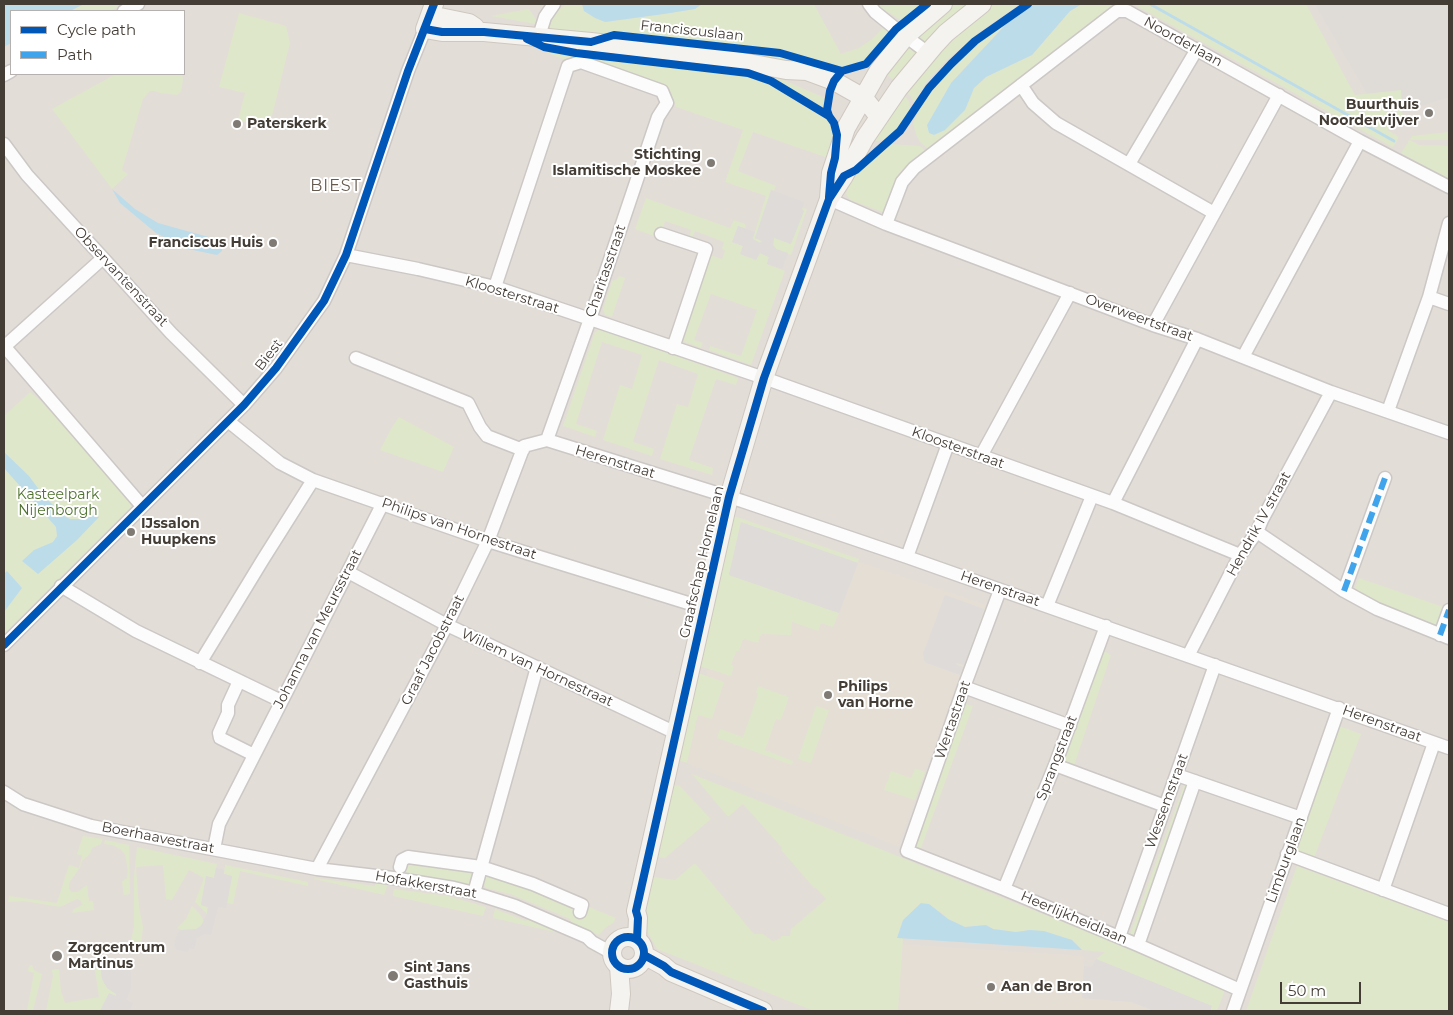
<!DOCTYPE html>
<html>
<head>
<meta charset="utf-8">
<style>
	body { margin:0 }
	#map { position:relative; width:1453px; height:1015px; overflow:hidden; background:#efece9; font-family:Montserrat,sans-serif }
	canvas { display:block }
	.frame { position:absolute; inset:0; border:5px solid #443d36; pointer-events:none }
	.legend { position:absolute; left:10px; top:10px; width:175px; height:65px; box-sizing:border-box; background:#fff; border:1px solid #b4b1af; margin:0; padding:6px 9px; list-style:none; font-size:15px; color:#443d36 }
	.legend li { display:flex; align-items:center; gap:10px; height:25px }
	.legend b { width:25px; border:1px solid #b4b1af }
	.scale { position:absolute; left:1280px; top:982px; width:81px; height:22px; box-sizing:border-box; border:2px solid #443d36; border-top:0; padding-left:6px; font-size:15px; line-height:18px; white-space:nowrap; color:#443d36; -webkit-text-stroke:4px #fff; paint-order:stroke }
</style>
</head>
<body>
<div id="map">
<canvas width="1453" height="1015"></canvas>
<div class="frame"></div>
<ul class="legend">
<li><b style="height:6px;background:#0057b8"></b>Cycle path</li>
<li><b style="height:6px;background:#3fa4eb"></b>Path</li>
</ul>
<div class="scale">50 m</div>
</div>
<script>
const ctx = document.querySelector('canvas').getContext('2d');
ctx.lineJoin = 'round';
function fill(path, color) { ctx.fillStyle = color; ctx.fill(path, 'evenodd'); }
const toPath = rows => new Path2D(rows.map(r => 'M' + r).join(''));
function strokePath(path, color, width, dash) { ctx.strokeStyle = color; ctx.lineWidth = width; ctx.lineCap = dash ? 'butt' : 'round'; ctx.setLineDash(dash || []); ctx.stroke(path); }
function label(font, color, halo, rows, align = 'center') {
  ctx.font = font + ' Montserrat,sans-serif'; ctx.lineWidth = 4; ctx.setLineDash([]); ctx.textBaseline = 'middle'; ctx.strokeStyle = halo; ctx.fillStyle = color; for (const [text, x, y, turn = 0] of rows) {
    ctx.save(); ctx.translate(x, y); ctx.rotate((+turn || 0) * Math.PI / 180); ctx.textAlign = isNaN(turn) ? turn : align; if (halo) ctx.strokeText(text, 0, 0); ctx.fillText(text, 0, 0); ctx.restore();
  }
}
fill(toPath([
	[4,4,1449,4,1449,1011,4,1011],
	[11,11,184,11,184,74,11,74]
]), '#e3ddd7');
fill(toPath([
	[1315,4,1449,4,1449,97,1382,119]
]), '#dfdbd7');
fill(toPath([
	[741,522,986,605,898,846,687,763],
	[902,944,1084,956,1083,998,1132,1002,1154,1011,898,1011]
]), '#e5ded5');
fill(toPath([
	[84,4,124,4,110,11,70,11],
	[567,4,582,4,584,11,605,22,695,9,702,4,814,4,841,54,859,48,872,39,885,26,892,30,881,46,867,60,843,68,833,75,550,33,550,20,559,9],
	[875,4,921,4,902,21],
	[954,4,975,4,898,84,882,71,934,19],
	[993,4,1020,4,981,31,947,60,926,83,914,103,911,97,904,89,932,56,973,19],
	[1082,4,1117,4,931,152,920,142,916,134,913,123,921,104,936,84,958,61,981,41,1011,19,951,83,965,110,974,88,986,77,1032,55,1070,11],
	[1133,4,1306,4,1355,95,1401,90,1403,121,1387,130,1399,137,1394,146,1392,147],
	[529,9,537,21,535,24,491,16],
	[239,13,286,26,290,43,269,128,238,120,245,93,219,87],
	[530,45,675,58,756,72,783,80,825,98,822,111,826,118,829,123,839,129,828,158,753,132,738,171,776,186,774,191,772,190,755,238,762,241,760,243,754,240,753,238,766,196,725,182,743,130,676,107,669,90,663,85,578,56,565,60],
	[116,74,182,74,183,80,181,92,177,95,160,93,155,91,150,91,143,99,122,170,128,174,112,189,52,109],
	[901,92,909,101,910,111,904,123,885,140,875,141,869,138],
	[1449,132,1449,140,1410,140,1419,145,1449,146,1449,179,1401,153,1412,136],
	[889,144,920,146,928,153,898,179,883,212,850,200,846,194,853,175],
	[646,198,730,228,734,220,745,224,746,229,738,226,733,242,769,257,767,264,785,271,751,365,709,350,710,346,741,356,757,310,711,294,694,340,703,343,701,348,680,340,710,255,722,259,725,251,722,249,724,242,695,231,692,238,689,237,691,230,665,221,663,228,659,227,656,237,635,229],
	[802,208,807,209,791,255,776,249,773,245,774,238,797,227],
	[619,276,625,278,612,317,605,315,603,309,612,281,617,279],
	[600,329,738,378,736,385,716,379,689,460,713,468,712,475,660,459,677,404,688,407,698,374,659,360,633,442,654,449,652,456,603,440,620,385,632,389,642,355,602,342,576,424,597,431,595,437,563,426,595,332],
	[30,392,42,402,130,501,131,507,4,634,4,416],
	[399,417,454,447,443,472,380,450,391,429],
	[734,516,859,559,858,563,741,523,729,575,839,613,833,627,821,623,818,631,792,622,791,635,761,634,758,643,743,639,739,651,736,651,731,665,734,666,731,676,699,666,711,609],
	[1359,578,1443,607,1436,626,1400,613,1366,597,1355,588],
	[1106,652,1111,655,1074,766,1063,762,1100,653],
	[698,673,724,682,712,719,698,715,687,763,679,760],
	[758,686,789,697,781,720,776,719,765,750,793,761,792,765,717,738,720,729,743,737,758,694,756,692],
	[966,704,973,706,920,851,914,849],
	[816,706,829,710,811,763,798,759],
	[1334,724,1361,734,1314,858,1294,851],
	[915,768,925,772,915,800,884,790,891,771,911,778],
	[692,774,1226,987,1217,1011,1210,1011,1211,1006,1096,959,1105,952,1082,950,1072,940,1030,930,1016,932,993,929,986,925,965,927,948,919,939,911,897,938,903,938,898,1011,814,1011,657,949,643,924,653,877,675,880,695,863,754,934,763,934,773,941,779,939,782,936,790,936,791,929,826,899,815,887,814,888,781,850,782,848,743,804,728,817],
	[673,785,680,786,711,819,665,858,658,857],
	[1184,785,1193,788,1139,938,1130,934],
	[83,836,103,839,101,844,92,848,90,854,82,861,79,869,69,883,69,889,72,892,77,892,87,885,89,901,93,901,94,910,72,913,74,909,82,905,80,900,77,899,60,907,24,901,8,902,9,896,57,903,69,865,79,868,82,856,77,854],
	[105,840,129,845,130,894,124,895,122,881,127,878,128,871,125,855,120,849,112,845,104,844],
	[137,847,217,864,214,878,206,877,201,905,208,907,207,914,195,902,204,878,189,870,172,900,166,899,163,865,136,867,139,907,143,927,141,947,130,944,134,927,134,877],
	[405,863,474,870,473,883,469,885,402,874],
	[225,865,308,882,308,886,240,871,233,904,227,903,232,876,224,874],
	[1297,866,1449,922,1449,1011,1246,1011],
	[486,874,576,905,574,915,582,918,585,910,589,907,616,918,613,923,605,928,599,935,572,924,570,919,510,894,486,888,483,884],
	[315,878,375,886,376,882,388,884,384,895,314,879],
	[394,889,448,896,486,907,483,916,393,896],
	[192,906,200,914,204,921,201,926,196,929,190,930,181,930,177,928,186,919],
	[495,909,526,921,529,916,566,934,564,934,493,918],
	[94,962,102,967,101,972,117,994,116,996,109,994,100,1011,46,1011,53,976,52,970,59,969,61,991,65,1003,99,997],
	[32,965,34,970,42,974,33,1011,27,1011,34,973,28,971,29,966]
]), '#dfe7cb');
fill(toPath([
	[771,190,804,202,802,209,804,211,791,244,774,238,773,245,776,249,788,253,782,269,767,264,769,257,760,253,756,260,740,254,743,246,732,242,738,226,755,232,753,238,754,240,761,243,762,241,755,238],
	[741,522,858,563,839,613,729,575],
	[945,595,984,609,964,665,956,663,957,665,963,667,960,675,927,663,924,660,923,654],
	[216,868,224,870,224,874,232,876,226,908,218,907,211,935,204,934,197,938,194,949,189,948,188,952,178,950,175,948,174,945,177,934,181,930,196,929,201,926,207,914,208,907,201,905,206,876,214,878],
	[1096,959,1212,1006,1210,1011,1154,1011,1132,1002,1082,998,1084,966,1092,967],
	[119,962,126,964,131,972,131,988,126,1000,133,1003,129,1011,100,1011,109,993,116,996,116,994,107,988,102,979,101,972,102,967,110,963]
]), '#dedbd9');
fill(toPath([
	[7,4,84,4,70,11,11,11,11,43,4,47,4,6],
	[582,4,702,4,695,9,664,14,605,22,595,18,584,11],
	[1032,4,1082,4,1070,11,1032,55,986,77,974,88,965,110,945,130,934,135,929,133,927,125,951,83,1011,19],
	[112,189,135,209,158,223,223,241,222,251,217,255,188,249,156,233,120,203],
	[4,452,29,476,43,495,64,516,70,519,80,519,94,515,99,517,77,540,38,574,22,561,34,550,53,542,57,536,56,527,4,468],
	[7,571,22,588,4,612,4,574],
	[921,903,929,904,948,919,965,927,986,925,993,929,1016,932,1030,930,1044,931,1072,940,1082,950,897,938,903,920]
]), '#bddcea');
strokePath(toPath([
	[1150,4,1394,141]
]), '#bddcea', 3);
const street = toPath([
	[869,4,875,12,896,29,928,53],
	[124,11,138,4],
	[539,36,545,17,554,4],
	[4,75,11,71],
	[1021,85,1033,103,1056,123,1214,213],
	[4,144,27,175,103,258,171,333,244,405],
	[1129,164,1197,49],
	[829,199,886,224,1000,267,1153,325,1197,339,1331,392,1449,433],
	[886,224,902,182,914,168,1117,11,1127,11,1360,141,1449,187],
	[661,234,706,249,673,348],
	[346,255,418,269,495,287,590,319,764,378,1113,503,1240,555],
	[495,287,568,66,581,62,662,91,667,103,658,117,590,319,547,440],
	[1429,297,1449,304],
	[1153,325,1279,95],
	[4,346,142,506],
	[4,347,103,258],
	[1243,357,1360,141],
	[356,358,468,403,480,427,487,436,523,450],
	[1388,411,1429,297,1449,223],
	[228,421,280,463,313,480,488,541,704,608],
	[981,456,1070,293],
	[1113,503,1197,339],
	[1257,532,1344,591,1377,609,1449,638],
	[907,557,948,444],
	[348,572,447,625,676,733],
	[61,586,136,631,281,701],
	[1000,590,964,687,907,851,1004,889,1138,945,1240,990],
	[1344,591,1385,478],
	[1047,606,1092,496],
	[1440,635,1449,610],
	[4,645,244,405,276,368,324,301,346,255,408,71,425,29],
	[1188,656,1240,555,1257,532,1262,520,1331,392],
	[200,663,262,561,313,480],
	[239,681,228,705,228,713,219,733,220,738,254,755],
	[964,687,1070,726],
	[1055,765,1165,806],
	[1177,775,1301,818],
	[4,792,23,804,91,826,317,869,393,878,454,888,474,893,515,906,587,937,592,942,612,953],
	[214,849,219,824,383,503],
	[1287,854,1449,914],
	[400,867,402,860,408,857,481,867,533,884,582,905,580,912],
	[317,869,447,625,488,541,524,446,547,440,742,501,907,557,1449,748],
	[1004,889,1055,765,1106,626],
	[1383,890,1434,743],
	[474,893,537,667],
	[1119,937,1215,665],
	[1138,945,1195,781],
	[1233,1011,1339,708]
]);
const secondary = toPath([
	[434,4,425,29,442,32,484,32,591,42,710,56,786,70,807,71,834,81,864,98,879,117],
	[430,15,469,23,475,27],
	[829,198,831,173,846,128,879,70,906,36,943,4],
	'612 953a16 16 0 1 1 32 0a16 16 0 1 1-32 0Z',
	[637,939,638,918,636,911,729,497,764,378,829,199,844,176,865,138,899,88,934,46,946,33,982,4],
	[644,955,664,966,671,972,763,1011],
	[619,966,621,994,619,1011]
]);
strokePath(street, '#cbc8c5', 15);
strokePath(secondary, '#cec8c0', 20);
strokePath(street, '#fdfcfc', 12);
strokePath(secondary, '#f5f3ef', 18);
strokePath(toPath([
	[1344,591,1385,478],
	[1440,635,1449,610]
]), '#3fa4eb', 6, [12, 6]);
strokePath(toPath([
	[425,29,442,32,484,32,591,42,614,35,780,53,842,71],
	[527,39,544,47,576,53,748,73,771,81,829,116],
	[829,197,831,173,835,158,837,135,834,123,829,116,827,110,830,91,834,81,842,71,866,64,896,29,927,4],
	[4,645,244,405,276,368,324,301,346,255,408,71,434,4],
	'612 953a16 16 0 1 1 32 0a16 16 0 1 1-32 0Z',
	[637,939,638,918,636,911,729,497,764,378,829,199,844,176,856,170,900,131,929,88,951,64,975,41,1028,4],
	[644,955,664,966,671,972,763,1011]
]), '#0057b8', 8);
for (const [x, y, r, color] of [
	[1429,113,5,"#807a75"],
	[237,124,5,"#807a75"],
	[711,163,5,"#807a75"],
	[273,243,5,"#807a75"],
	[131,532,5,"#807a75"],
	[828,695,5,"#807a75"],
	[57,956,6,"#807a75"],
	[393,976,6,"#807a75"],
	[991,987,5,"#807a75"]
]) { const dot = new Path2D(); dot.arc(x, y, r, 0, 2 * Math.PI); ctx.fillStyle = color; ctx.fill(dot); strokePath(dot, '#fff', 2); }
label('14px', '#443d36', '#fff', [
	["Franciscuslaan",692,31,6],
	["Noorderlaan",1183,42,29],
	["Charitasstraat",606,271,-71],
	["Observantenstraat",121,277,47],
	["Kloosterstraat",512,295,17],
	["Overweertstraat",1139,318,20],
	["Biest",269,355,-52],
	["Kloosterstraat",958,448,20],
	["Herenstraat",615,462,17],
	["Hendrik IV straat",1259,524,-61],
	["Philips van Hornestraat",459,529,19],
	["Graafschap Hornelaan",702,562,-77],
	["Herenstraat",1000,589,19],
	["Johanna van Meursstraat",318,629,-63],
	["Graaf Jacobstraat",433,650,-63],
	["Willem van Hornestraat",537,668,25],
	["Wertastraat",953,720,-71],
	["Herenstraat",1382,724,20],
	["Sprangstraat",1057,758,-69],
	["Wessemstraat",1167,801,-70],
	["Boerhaavestraat",158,838,11],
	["Limburglaan",1286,860,-70],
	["Hofakkerstraat",426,885,10],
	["Heerlijkheidlaan",1074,918,23]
]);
label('bold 14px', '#443d36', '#fff', [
	["Buurthuis",1419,105,"right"],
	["Noordervijver",1419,121,"right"],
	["Paterskerk",247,124],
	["Stichting",701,155,"right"],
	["Islamitische Moskee",701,171,"right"],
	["Franciscus Huis",263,243,"right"],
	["IJssalon",141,524],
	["Huupkens",141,540],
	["Philips",838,687],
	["van Horne",838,703],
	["Zorgcentrum",68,948],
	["Martinus",68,964],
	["Sint Jans",404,968],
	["Gasthuis",404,984],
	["Aan de Bron",1001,987]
], 'left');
label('14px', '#4e712e', '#fff', [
	["Kasteelpark",58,495],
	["Nijenborgh",58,511]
]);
ctx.letterSpacing = '1px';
label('16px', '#665a4e', '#fff', [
	["BIEST",336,186]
]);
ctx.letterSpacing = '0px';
</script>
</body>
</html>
